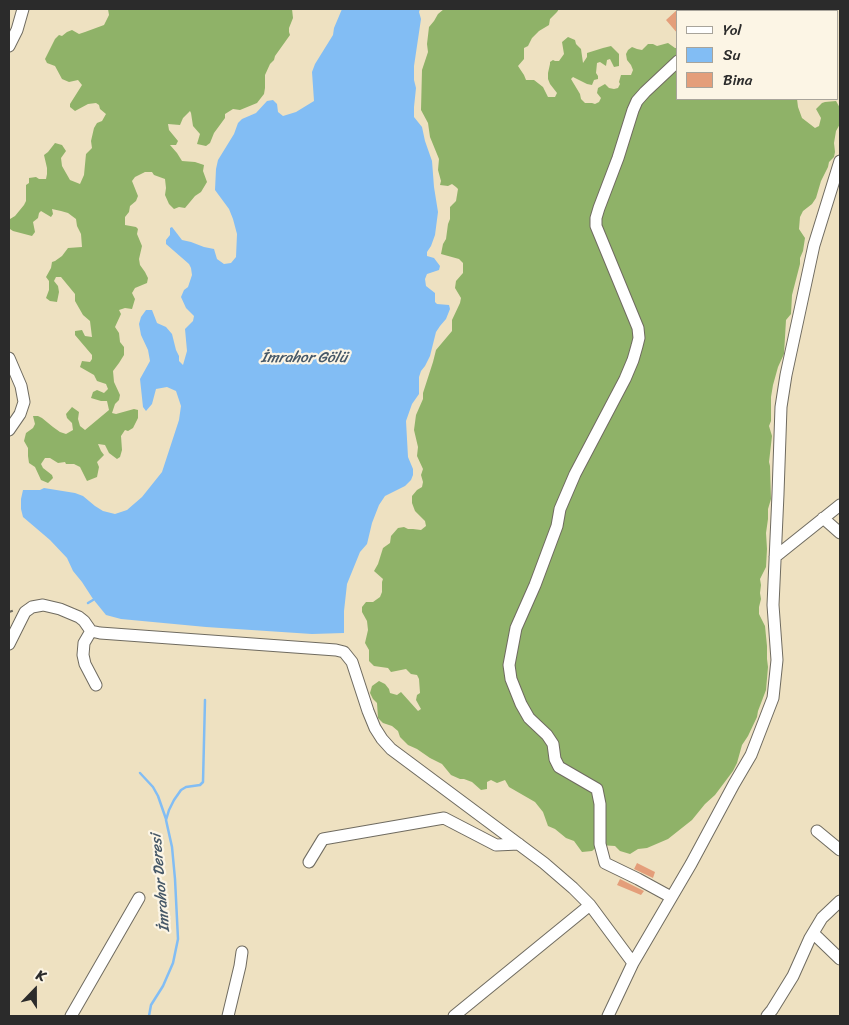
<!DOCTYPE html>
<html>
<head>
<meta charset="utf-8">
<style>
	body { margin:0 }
	#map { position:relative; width:849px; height:1025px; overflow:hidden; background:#eee1c1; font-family:Sriracha,sans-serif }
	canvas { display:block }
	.frame { position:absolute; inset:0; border:10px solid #2b2b2b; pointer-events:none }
	.legend { position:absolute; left:676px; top:10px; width:162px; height:90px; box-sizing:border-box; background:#fcf5e5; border:1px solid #a8a49b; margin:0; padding:6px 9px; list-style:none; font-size:15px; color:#2b2b2b }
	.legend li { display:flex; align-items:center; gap:10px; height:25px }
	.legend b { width:25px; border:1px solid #a8a49b }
	.north { position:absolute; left:10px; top:965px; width:50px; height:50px; -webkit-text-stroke:4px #fcf5e5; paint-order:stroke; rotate:22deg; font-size:14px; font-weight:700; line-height:20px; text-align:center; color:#2b2b2b }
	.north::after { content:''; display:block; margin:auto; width:18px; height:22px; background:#2b2b2b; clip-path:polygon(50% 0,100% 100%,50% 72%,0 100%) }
</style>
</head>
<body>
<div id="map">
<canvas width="849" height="1025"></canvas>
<div class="frame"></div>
<ul class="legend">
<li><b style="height:6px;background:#fff"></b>Yol</li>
<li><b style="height:14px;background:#82bdf4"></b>Su</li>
<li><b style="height:14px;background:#e49e7a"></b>Bina</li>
</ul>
<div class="north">K</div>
</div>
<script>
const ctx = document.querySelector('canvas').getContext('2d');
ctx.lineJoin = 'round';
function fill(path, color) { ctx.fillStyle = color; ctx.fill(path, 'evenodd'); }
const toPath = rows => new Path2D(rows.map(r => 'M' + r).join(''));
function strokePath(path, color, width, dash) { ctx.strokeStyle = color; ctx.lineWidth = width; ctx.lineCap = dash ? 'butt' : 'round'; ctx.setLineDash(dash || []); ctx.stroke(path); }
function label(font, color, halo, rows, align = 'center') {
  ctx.font = font + ' Sriracha,sans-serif'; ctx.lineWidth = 4.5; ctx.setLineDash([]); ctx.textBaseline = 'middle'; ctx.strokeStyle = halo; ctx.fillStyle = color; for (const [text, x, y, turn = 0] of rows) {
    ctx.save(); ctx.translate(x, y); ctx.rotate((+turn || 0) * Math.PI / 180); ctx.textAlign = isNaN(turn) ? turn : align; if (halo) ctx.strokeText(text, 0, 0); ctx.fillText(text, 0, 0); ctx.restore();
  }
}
fill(toPath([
	[108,9,292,9,293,18,289,28,289,32,290,35,275,56,274,60,270,64,265,75,265,88,264,94,257,103,240,110,233,109,225,114,225,118,214,133,210,143,206,146,197,144,200,134,193,126,191,113,190,111,183,118,180,125,168,124,169,130,178,141,176,145,170,145,177,153,182,161,195,162,204,165,203,171,207,182,201,192,195,196,185,208,179,207,174,209,169,204,165,195,166,188,165,179,154,175,152,172,145,172,135,177,132,181,138,196,136,201,130,206,129,212,125,217,125,225,136,227,138,229,137,234,142,246,139,259,140,265,145,272,148,278,147,283,135,288,132,293,135,299,132,309,125,308,119,310,121,314,115,327,119,333,120,342,124,347,124,355,119,363,113,371,114,382,120,395,119,400,115,404,112,413,116,414,134,409,138,410,138,418,133,428,128,431,125,430,121,436,122,450,120,457,117,459,109,453,105,445,98,444,101,451,104,455,97,462,99,467,97,477,87,481,80,467,74,464,66,464,65,462,58,463,50,458,45,458,41,464,43,468,52,475,53,478,48,483,41,480,35,467,29,463,28,456,28,448,24,441,26,433,33,428,35,424,33,416,38,416,42,418,53,427,60,432,66,434,73,430,72,423,67,418,66,414,72,407,79,412,78,419,80,426,85,430,109,410,107,401,101,401,91,398,93,392,97,390,104,393,108,389,106,384,97,381,94,375,80,367,82,361,90,362,92,359,92,355,75,335,75,331,82,330,85,336,92,337,90,321,83,315,75,301,75,294,61,277,56,277,54,281,58,286,59,292,57,302,50,301,46,298,49,290,49,281,46,277,51,268,52,262,55,261,62,256,68,248,82,247,81,234,77,226,76,219,68,213,61,211,52,209,53,214,51,217,41,211,39,213,38,218,33,222,35,232,32,236,13,231,10,229,9,221,10,219,15,216,24,205,26,201,26,185,29,183,29,178,36,177,39,179,46,179,47,174,47,168,44,155,48,152,55,143,62,145,66,151,61,158,62,166,70,180,80,184,84,175,86,154,92,148,91,141,94,128,97,123,102,121,106,114,100,109,99,105,96,103,88,104,75,111,70,107,70,104,82,85,78,80,69,82,62,79,55,66,47,63,45,59,55,39,59,35,62,36,67,32,72,30,79,34,85,32,104,25,109,15],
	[444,9,559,9,557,12,550,19,549,25,539,31,532,38,528,46,524,48,524,59,518,66,524,75,526,80,534,80,543,87,548,97,555,97,557,93,550,84,548,79,548,73,550,64,550,62,553,60,555,61,559,61,564,54,562,42,568,37,575,40,576,44,581,49,583,63,587,57,587,53,603,48,611,46,619,54,619,66,614,67,610,59,607,60,606,66,600,62,597,63,596,73,598,76,598,79,594,80,592,85,587,84,573,77,571,79,580,94,581,99,585,103,592,103,595,104,599,102,601,98,597,93,598,88,605,84,609,88,614,89,618,88,620,84,619,82,621,75,631,75,633,70,631,65,627,60,626,54,628,50,632,47,637,49,642,50,648,44,653,44,657,46,668,43,675,48,678,48,678,99,797,99,798,107,802,118,815,128,819,126,821,118,816,109,822,103,825,102,836,101,840,108,840,124,836,131,834,143,835,152,834,157,829,162,828,167,821,181,816,198,812,204,803,211,800,217,799,229,805,238,803,251,800,258,800,264,792,295,791,314,786,320,784,354,778,367,773,385,771,397,771,421,769,426,772,436,769,462,770,466,771,499,768,509,768,519,766,533,767,549,766,567,760,579,761,585,760,593,761,599,759,607,759,614,765,626,767,646,767,659,768,667,766,690,758,711,757,717,748,736,742,745,737,763,733,771,715,795,705,804,692,820,668,839,647,848,638,849,630,854,620,851,615,846,599,845,592,851,582,852,574,841,566,838,555,829,548,826,543,812,535,802,509,787,505,780,497,783,491,780,487,782,487,789,481,790,472,782,464,779,460,779,451,775,442,764,430,758,417,749,408,745,400,737,398,731,392,726,383,723,378,718,377,703,373,699,370,693,372,686,379,681,385,684,389,689,390,693,397,695,401,692,418,711,421,709,416,700,417,695,420,693,419,679,417,675,411,674,406,669,391,672,388,668,374,666,369,661,369,650,365,643,368,630,367,621,362,612,362,607,366,602,373,602,380,597,382,592,382,582,383,579,374,571,378,564,383,548,390,543,391,536,398,528,404,527,408,529,413,529,421,530,426,526,425,521,415,511,412,503,412,496,417,490,422,487,423,482,421,475,423,469,417,456,418,447,414,430,416,415,423,399,423,393,433,362,436,350,452,331,452,320,460,303,461,298,455,288,456,281,463,273,463,263,459,259,441,254,443,244,446,239,448,224,450,219,450,207,456,201,458,189,456,187,452,184,448,186,440,185,441,181,438,170,439,159,430,137,428,123,421,110,422,70,428,52,427,44,429,27,434,21,438,14]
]), '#8fb268');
fill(toPath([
	[342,9,420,9,419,12,421,19,414,66,414,80,416,88,414,107,414,117,422,127,425,141,432,161,434,187,438,212,435,235,431,246,427,252,427,256,434,258,440,266,439,270,427,274,425,279,426,286,435,293,435,302,437,304,449,305,450,309,446,319,440,326,436,332,430,356,425,366,421,371,419,377,419,394,412,404,406,421,408,457,413,469,413,475,411,480,405,486,385,496,379,505,372,523,367,544,360,552,347,584,344,611,344,633,312,634,206,627,121,619,106,615,93,599,82,582,73,571,67,558,50,540,23,517,21,509,21,499,23,490,40,490,44,488,75,493,83,496,95,506,103,511,115,514,127,510,142,497,162,472,179,420,181,406,176,391,167,387,156,389,152,404,146,411,143,407,140,379,150,361,148,350,141,335,139,324,141,317,146,310,152,310,157,323,166,327,172,334,176,350,179,356,179,361,183,365,187,351,185,329,193,321,194,316,186,308,181,297,184,290,188,287,192,275,191,268,189,264,166,244,166,240,170,235,170,228,172,227,182,240,191,242,204,247,214,249,217,259,224,264,231,263,236,257,237,234,233,219,229,209,215,190,216,169,218,160,234,134,238,123,242,119,256,113,267,101,273,100,277,104,278,112,283,116,296,112,314,101,312,72,315,64,333,35,334,28]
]), '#82bdf4');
strokePath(toPath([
	[88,603,93,600],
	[140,773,153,787,158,796,166,819],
	[149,1016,151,1005,163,986,173,963,178,939,175,879,172,847,166,820,169,810,174,800,181,790,186,787,200,785,203,782,205,700]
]), '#82bdf4', 2.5);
fill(toPath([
	[678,9,678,34,666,20],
	[637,863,655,872,653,878,634,869],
	[620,879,644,891,641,895,617,885]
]), '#e49e7a');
const minor = toPath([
	[741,11,744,9],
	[9,46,17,30,23,9],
	[9,358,21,386,24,402,20,414,9,430],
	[823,518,840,533],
	[775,557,840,505],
	[91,631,84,643,83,655,85,664,96,685],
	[9,644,25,612,32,607,43,605,60,609,79,617,84,621,91,631,100,633,336,650,344,652,352,662,368,711,375,728,382,739,391,749,544,863,573,888,590,905,633,963],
	[817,831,840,850],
	[309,862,323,839,444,818,496,845,519,844],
	[671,897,638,879,605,863,600,844,600,804,597,789,559,767,555,759,553,744,547,735,529,718,521,704,511,679,509,665,516,628,535,585,557,526,560,509,575,474,625,379,633,360,637,346,639,338,638,328,596,226,596,218,599,208,618,158,633,110,637,101,645,92,678,61],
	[813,933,840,959],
	[71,1016,139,898],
	[228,1016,240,966,242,952],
	[454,1016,590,905],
	[608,1016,633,963,691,864,734,784,751,755,773,698,777,660,773,605,778,494,781,407,786,375,814,245,840,161],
	[767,1016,772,1010,793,976,810,938,822,918,840,901]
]);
strokePath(minor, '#6f6b60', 13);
strokePath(toPath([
	[9,612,15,610]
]), '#6f6b60', 2, [4, 4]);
strokePath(minor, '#fff', 11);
label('italic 15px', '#455767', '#fcf5e5', [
	["İmrahor Gölü",304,358],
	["İmrahor Deresi",161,883,-95]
]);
</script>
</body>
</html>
